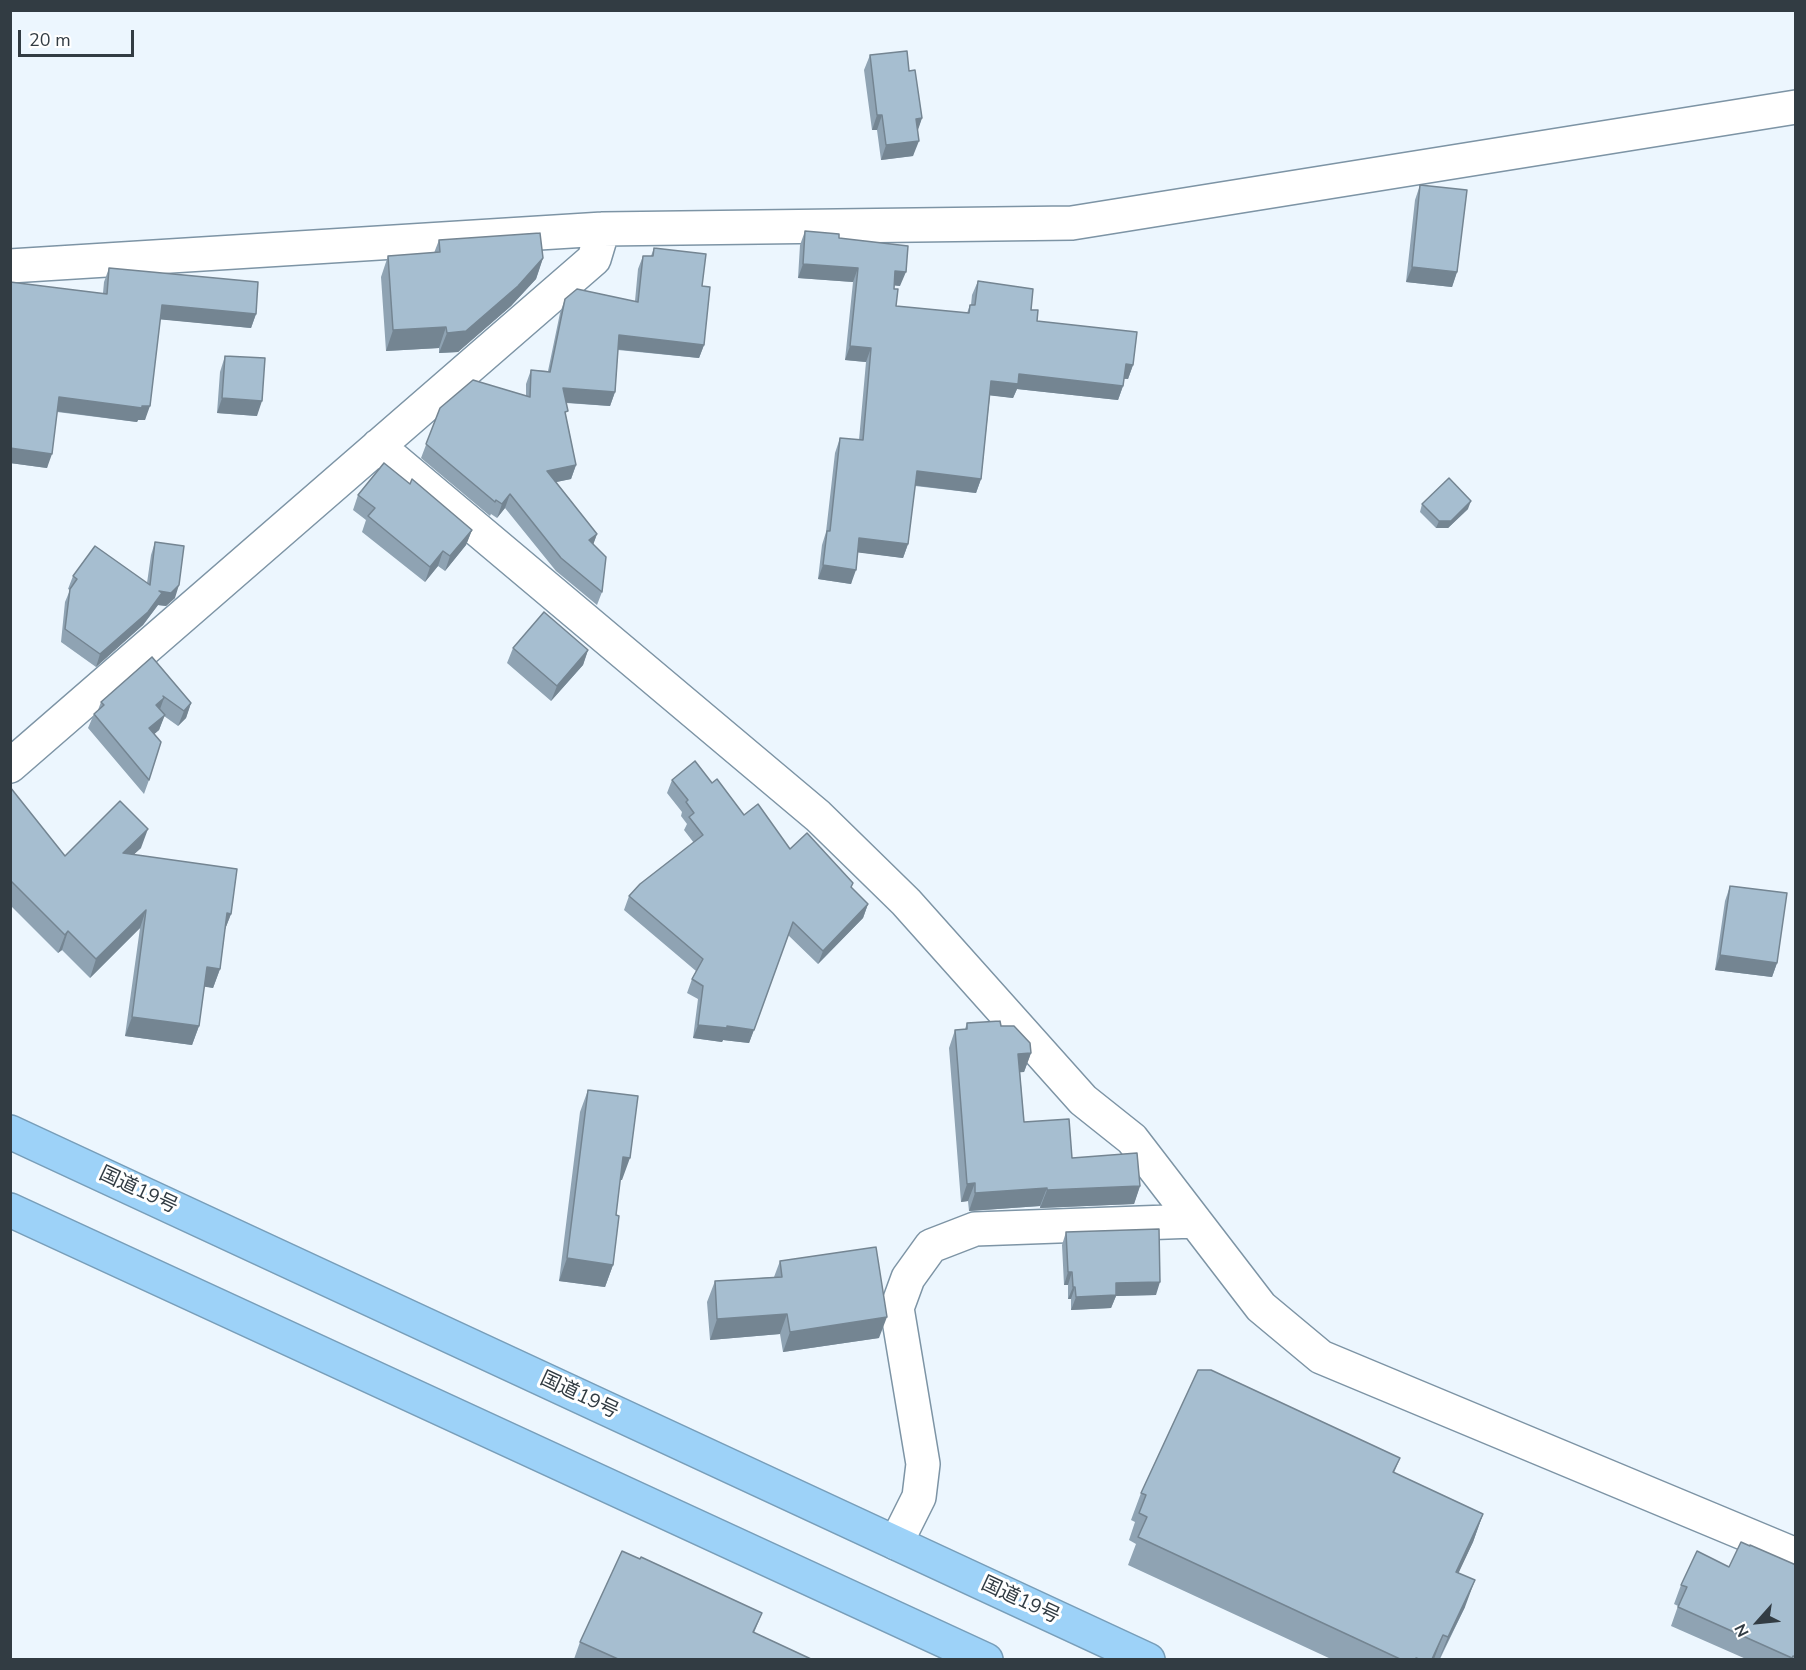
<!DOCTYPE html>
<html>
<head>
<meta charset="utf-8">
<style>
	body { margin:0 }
	#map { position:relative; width:1806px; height:1670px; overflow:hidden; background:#ecf6fe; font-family:"Nunito Sans",sans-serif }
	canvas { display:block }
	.frame { position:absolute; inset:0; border:12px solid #323c43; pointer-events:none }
	.north { position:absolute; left:1728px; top:1592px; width:60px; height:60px; -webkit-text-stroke:4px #fff; paint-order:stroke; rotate:243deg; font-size:16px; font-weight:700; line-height:24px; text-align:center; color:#323c43 }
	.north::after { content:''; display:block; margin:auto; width:21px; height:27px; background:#323c43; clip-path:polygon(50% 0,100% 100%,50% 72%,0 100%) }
	.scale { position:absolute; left:18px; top:30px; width:116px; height:27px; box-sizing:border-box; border:3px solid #323c43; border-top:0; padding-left:8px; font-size:18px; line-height:21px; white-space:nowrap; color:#323c43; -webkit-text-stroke:4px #fff; paint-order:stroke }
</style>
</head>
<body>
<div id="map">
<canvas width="1806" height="1670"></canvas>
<div class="frame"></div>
<div class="north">N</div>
<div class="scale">20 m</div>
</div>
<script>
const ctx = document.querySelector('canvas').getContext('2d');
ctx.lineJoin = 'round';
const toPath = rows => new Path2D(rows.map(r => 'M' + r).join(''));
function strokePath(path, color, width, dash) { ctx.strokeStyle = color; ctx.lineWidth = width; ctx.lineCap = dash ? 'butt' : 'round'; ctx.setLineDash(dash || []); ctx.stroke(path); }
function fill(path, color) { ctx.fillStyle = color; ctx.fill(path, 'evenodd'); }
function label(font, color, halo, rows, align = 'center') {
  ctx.font = font + ' "Nunito Sans","Noto Sans JP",sans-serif'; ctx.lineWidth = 6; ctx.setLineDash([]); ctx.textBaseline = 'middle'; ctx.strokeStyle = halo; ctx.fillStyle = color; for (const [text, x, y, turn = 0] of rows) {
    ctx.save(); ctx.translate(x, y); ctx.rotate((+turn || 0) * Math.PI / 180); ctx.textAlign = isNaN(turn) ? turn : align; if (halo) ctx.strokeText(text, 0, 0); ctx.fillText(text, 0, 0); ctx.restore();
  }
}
const street = toPath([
	[10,266,603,229,1072,223,1796,107],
	[378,446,818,816,906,902,1083,1100,1132,1139,1261,1307,1321,1357,1796,1555],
	[10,766,594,259,603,229],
	[896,1543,919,1497,923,1464,897,1308,908,1278,931,1246,975,1229,1195,1221]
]);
const highway = toPath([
	[10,1132,1148,1660],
	[10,1210,986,1660]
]);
strokePath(street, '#7d94a5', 36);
strokePath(highway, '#789eb9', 36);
strokePath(street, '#fff', 33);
strokePath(highway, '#9dd2f8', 33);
fill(toPath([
	[870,55,909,71,922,118,917,131,913,156,881,160,877,130,872,130,864,70],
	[1420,185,1457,272,1452,287,1406,282,1415,200],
	[805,231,839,238,900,286,894,285,894,289,896,306,967,313,970,305,971,305,972,295,978,281,1031,310,1037,321,1133,365,1128,379,1124,379,1123,386,1118,400,1017,389,1013,398,990,395,981,479,976,493,915,486,908,544,903,558,858,552,851,584,818,579,822,545,826,532,835,453,840,438,859,440,866,362,845,360,853,282,798,278,800,245],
	[439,240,543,258,536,279,511,306,458,352,439,353,439,348,386,351,381,277,388,256,434,253],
	[654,248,702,286,704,345,699,358,618,350,615,392,610,406,566,403,566,416,576,465,571,479,556,482,597,534,593,544,602,592,597,605,556,571,505,508,497,518,491,514,490,516,421,458,440,408,526,396,526,384,531,370,548,371,560,313,565,299,635,301,638,269,643,256,651,256],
	[109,268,256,314,251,328,160,319,145,420,138,420,137,422,57,412,47,468,10,463,103,293,104,282],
	[225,356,257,416,217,413,220,372],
	[410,484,472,530,466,545,445,571,438,566,425,582,362,532,366,520,353,510,358,495],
	[1422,504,1468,509,1448,528,1436,528,1420,512],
	[155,542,175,598,166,606,158,605,143,625,96,667,61,642,65,602,70,590,68,589,73,576,147,583,151,555],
	[513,648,588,650,583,665,551,701,507,663],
	[152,657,191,703,186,718,178,726,164,716,159,730,154,734,149,780,144,794,88,728,94,714,98,710,101,702],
	[672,780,712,783,744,815,790,849,852,888,868,904,863,918,818,964,788,935,749,1043,723,1040,722,1042,693,1038,698,999,687,993,692,979,696,971,624,910,629,896,694,843,684,830,687,824,681,816,682,812,667,793],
	[10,787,65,856,141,848,134,854,231,914,225,929,220,969,213,988,204,986,199,1026,192,1045,125,1036,140,928,90,978,62,950,58,953,10,905],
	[1730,886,1777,963,1772,977,1715,970,1725,901],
	[967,1023,1001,1026,1031,1053,1024,1072,1020,1072,1024,1122,1072,1158,1140,1186,1134,1204,1040,1208,1040,1206,969,1211,968,1201,961,1202,949,1048,955,1030,965,1029],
	[588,1090,622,1180,620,1180,616,1215,613,1265,605,1287,559,1281,580,1112],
	[1066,1232,1156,1295,1116,1296,1111,1308,1071,1310,1071,1299,1068,1299,1068,1285,1064,1285,1062,1245],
	[780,1261,879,1338,783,1352,780,1334,710,1340,707,1302,715,1281,774,1277],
	[1400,1458,1394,1473,1483,1514,1473,1542,1458,1573,1465,1607,1440,1659,1331,1659,1128,1565,1136,1544,1129,1540,1135,1522,1131,1520,1141,1493],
	[1796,1565,1796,1659,1746,1659,1671,1626,1678,1606,1674,1604,1681,1585,1729,1567],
	[762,1613,754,1633,811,1659,574,1659,580,1642]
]), '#8fa3b3');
fill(toPath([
	[877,115,882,115,877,130,872,130],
	[922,118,917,133,916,119],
	[919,141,913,156,881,160,886,145],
	[543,258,536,279,511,306,458,352,439,353,447,333],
	[803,264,858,268,853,282,798,278],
	[1412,267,1457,272,1452,287,1406,282],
	[895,271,906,272,900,286,890,285],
	[162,305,256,314,251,328,156,319],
	[446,327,439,348,386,351,393,330],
	[619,335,704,345,699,358,614,349],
	[850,346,871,348,866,362,845,360],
	[1126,364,1133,365,1128,379,1120,378],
	[1019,374,1123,386,1118,400,1017,389,1013,398,986,395,991,381],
	[563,388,615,392,610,406,558,402],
	[59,397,150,406,145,420,138,420,137,422,54,411],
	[222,398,262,401,257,416,217,413],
	[10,448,52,454,47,468,10,463],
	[576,465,571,479,542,485,547,471],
	[917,471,981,479,976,493,912,485],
	[510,494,505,508,497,518,502,504],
	[1471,501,1468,509,1448,528,1436,528,1439,521],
	[472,530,466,545,445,571,450,556],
	[597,534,592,548,589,540],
	[859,538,908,544,903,558,854,552],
	[443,551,438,566,425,582,430,567],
	[823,565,856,570,851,584,818,579],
	[179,585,175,598,166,606,158,605,143,625,96,667,100,654,159,591],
	[588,650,583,665,551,701,557,686],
	[164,698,159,712,156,705],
	[191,703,186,718,178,726,184,711],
	[165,715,159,730,144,743,149,728],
	[148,829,141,848,116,871,123,853],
	[868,904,863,918,818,964,823,951],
	[146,910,140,928,90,978,96,959],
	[227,913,231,914,224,932],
	[68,931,62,950,58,953,65,935],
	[1720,955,1777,963,1772,977,1715,970],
	[207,967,220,969,213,988,200,986],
	[132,1017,199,1026,192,1045,125,1036],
	[698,1025,727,1026,754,1030,749,1043,723,1040,722,1042,693,1038],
	[1031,1053,1024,1072,1012,1073,1018,1054],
	[623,1157,630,1158,622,1180,615,1179],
	[975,1183,968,1201,961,1202,967,1184],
	[1140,1186,1134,1204,1040,1208,1047,1190],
	[1047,1188,1040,1206,969,1211,975,1193],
	[567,1258,613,1265,605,1287,559,1281],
	[1068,1272,1072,1272,1068,1285,1064,1285],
	[1160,1282,1156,1295,1116,1296,1111,1308,1071,1310,1076,1297,1116,1283],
	[1073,1287,1075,1287,1071,1299,1068,1299],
	[787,1314,780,1334,710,1340,717,1319],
	[887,1317,879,1338,783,1352,790,1332],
	[1483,1514,1473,1542,1446,1600,1456,1572],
	[1475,1580,1465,1607,1439,1659,1448,1637],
	[1443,1635,1434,1659,1432,1659]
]), '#748592');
const building = toPath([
	[907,51,909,71,915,70,922,118,916,119,919,141,886,145,882,115,877,115,870,55,907,51],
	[1420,185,1467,190,1457,272,1412,267,1420,185],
	[805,231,839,234,839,238,908,246,906,272,895,271,894,289,898,289,896,306,969,313,970,305,975,305,978,281,1033,289,1031,310,1038,310,1037,321,1137,332,1133,365,1126,364,1123,386,1019,374,1018,384,991,381,981,479,917,471,908,544,859,538,856,570,823,565,827,531,830,531,840,438,863,440,871,348,850,346,858,268,803,264,805,231],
	[540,233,543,258,518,286,466,331,447,333,446,327,393,330,388,256,440,252,439,240,540,233],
	[654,248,706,254,702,286,710,287,704,345,619,335,615,392,563,388,568,411,565,412,576,465,547,471,597,534,589,540,606,557,602,592,561,558,510,494,502,504,496,500,495,502,426,444,440,408,473,380,530,397,531,370,550,372,565,299,577,289,638,302,643,256,653,256,654,248],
	[109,268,258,282,256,314,162,305,150,406,142,406,142,408,59,397,52,454,10,448,10,282,107,294,109,268],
	[225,356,265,358,262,401,222,398,225,356],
	[384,463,410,484,412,479,472,530,450,556,443,551,430,567,368,516,375,508,358,495,384,463],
	[1449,478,1471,501,1451,521,1439,521,1422,504,1449,478],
	[155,542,184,546,179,585,171,593,159,591,162,593,148,612,100,654,65,629,70,589,77,579,73,576,95,546,150,585,155,542],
	[544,612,588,650,557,686,513,648,544,612],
	[152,657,191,703,184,711,163,696,164,698,156,705,165,715,149,728,161,742,149,780,94,714,104,705,101,702,152,657],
	[695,761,712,783,717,779,744,815,758,804,790,849,807,833,853,883,851,887,868,904,823,951,793,922,754,1030,727,1026,727,1028,698,1025,703,986,692,979,703,959,629,896,640,884,703,835,689,817,694,813,686,802,688,800,672,780,695,761],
	[10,787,65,856,120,801,148,829,123,853,237,869,231,914,227,913,220,969,207,967,199,1026,132,1017,146,910,96,959,68,931,65,935,10,880,10,787],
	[1730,886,1787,893,1777,963,1720,955,1730,886],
	[1000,1021,1001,1026,1014,1026,1030,1043,1031,1053,1018,1054,1024,1122,1069,1119,1072,1158,1137,1153,1140,1186,1047,1190,1047,1188,975,1193,975,1183,967,1184,955,1030,967,1029,967,1023,1000,1021],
	[588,1090,638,1096,630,1158,623,1157,616,1215,619,1216,613,1265,567,1258,588,1090],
	[1159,1229,1160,1282,1116,1283,1116,1295,1076,1297,1075,1287,1073,1287,1072,1272,1068,1272,1066,1232,1159,1229],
	[876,1247,887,1317,790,1332,787,1314,717,1319,715,1281,782,1277,780,1261,876,1247],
	[1198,1370,1211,1370,1400,1458,1393,1472,1483,1514,1456,1572,1475,1580,1448,1637,1443,1635,1432,1659,1419,1659,1416,1658,1416,1659,1400,1659,1138,1537,1147,1517,1139,1513,1146,1495,1141,1493,1198,1370],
	[1741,1542,1750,1546,1750,1545,1796,1565,1796,1657,1793,1656,1792,1658,1678,1607,1687,1587,1681,1585,1697,1551,1729,1567,1741,1542],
	[622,1551,640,1559,641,1557,762,1613,753,1632,811,1659,618,1659,580,1642,622,1551]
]);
fill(building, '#a6bed0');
strokePath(building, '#748592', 1.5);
label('20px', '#323c43', '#fff', [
	["国道19号",138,1191,25],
	["国道19号",579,1396,25],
	["国道19号",1020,1601,25]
]);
</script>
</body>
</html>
